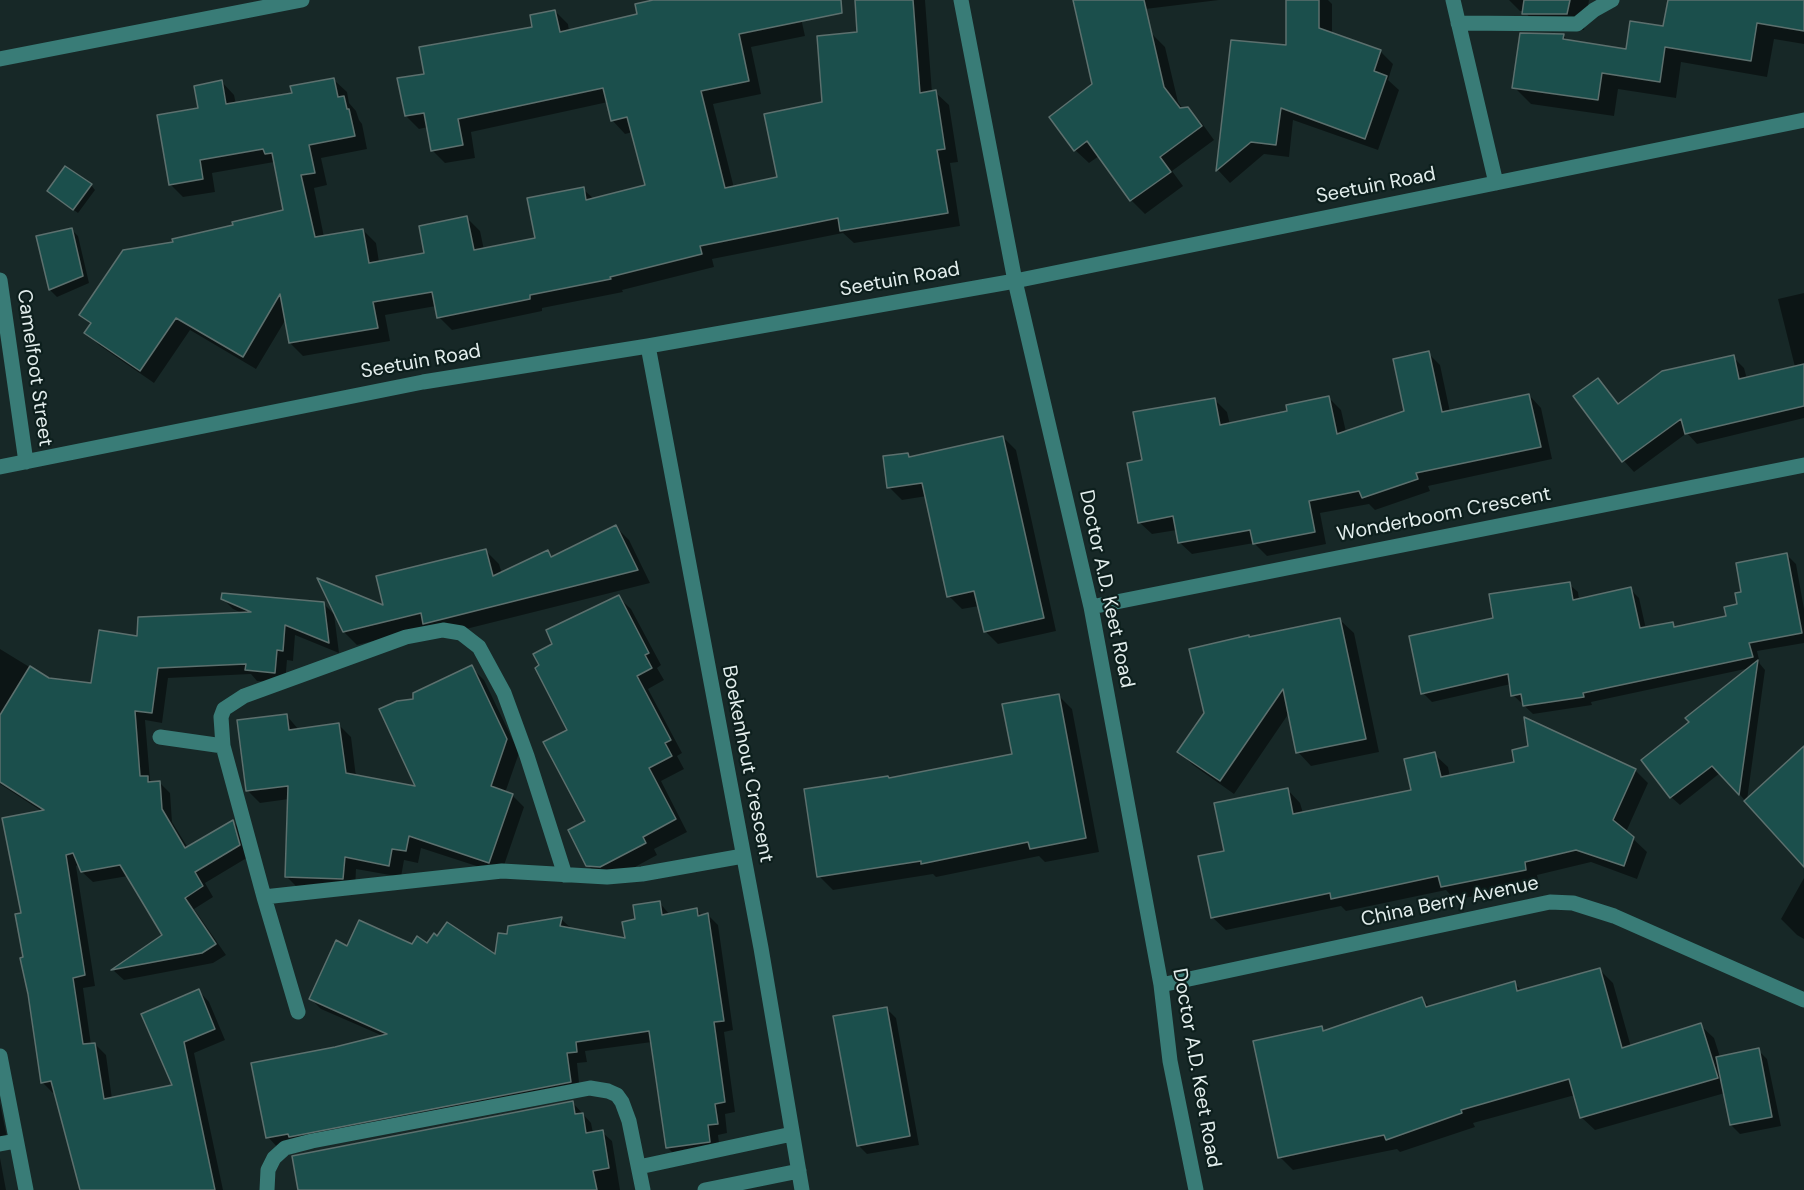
<!DOCTYPE html>
<html>
<head>
<meta charset="utf-8">
<style>
	body { margin:0 }
	canvas { display:block; background:#172827 }
</style>
</head>
<body>
<canvas width="1804" height="1190"></canvas>
<script>
const ctx = document.querySelector('canvas').getContext('2d');
ctx.lineJoin = 'round';
function fill(path, color) { ctx.fillStyle = color; ctx.fill(path, 'evenodd'); }
const toPath = rows => new Path2D(rows.map(r => 'M' + r).join(''));
function strokePath(path, color, width, dash) { ctx.strokeStyle = color; ctx.lineWidth = width; ctx.lineCap = dash ? 'butt' : 'round'; ctx.setLineDash(dash || []); ctx.stroke(path); }
function label(font, color, halo, rows, align = 'center') {
  ctx.font = font + ' "DM Sans",sans-serif'; ctx.lineWidth = 4.5; ctx.setLineDash([]); ctx.textBaseline = 'middle'; ctx.strokeStyle = halo; ctx.fillStyle = color; for (const [text, x, y, turn = 0] of rows) {
    ctx.save(); ctx.translate(x, y); ctx.rotate((+turn || 0) * Math.PI / 180); ctx.textAlign = isNaN(turn) ? turn : align; if (halo) ctx.strokeText(text, 0, 0); ctx.fillText(text, 0, 0); ctx.restore();
  }
}
fill(toPath([
	[660,0,797,0,805,36,751,47,761,94,713,104,734,188,779,178,823,103,859,34,856,0,925,0,932,93,935,92,949,105,958,162,950,163,960,226,854,243,843,233,712,259,714,267,622,290,623,292,542,308,542,311,452,330,439,317,436,306,385,315,390,341,303,356,290,343,286,319,256,369,190,330,154,383,99,345,86,332,91,325,81,314,235,226,284,211,274,162,212,173,215,192,183,197,170,184,199,109,221,81,234,95,236,104,294,94,333,79,347,92,349,103,356,111,359,120,362,124,367,149,321,158,327,185,314,188,324,237,363,230,376,243,379,262,426,254,467,218,480,231,484,250,537,239,583,189,594,199,647,186,633,132,625,134,612,120,608,102,471,132,475,158,445,163,432,150,428,127,419,129,406,116,426,75,534,28,555,11,568,24,569,31,639,15],
	[1074,0,1219,0,1088,16],
	[1287,0,1328,0,1332,4,1332,34,1380,51,1393,64,1388,80,1399,90,1378,150,1293,120,1289,157,1264,154,1230,183,1218,170,1232,41,1287,47],
	[1509,0,1589,0,1584,30,1541,30,1524,11,1520,11],
	[1669,0,1804,0,1804,44,1774,39,1767,77,1681,62,1676,98,1618,89,1614,116,1531,104,1514,87,1563,35,1570,42,1627,50,1664,28],
	[1151,33,1165,47,1178,102,1183,109,1187,108,1201,122,1214,140,1172,171,1183,186,1145,214,1131,200,1099,156,1089,163,1075,150,1094,85],
	[91,185,95,190,78,213,53,195],
	[71,229,78,236,89,283,57,297,50,290,38,238],
	[1804,293,1804,418,1697,444,1687,433,1634,472,1624,461,1575,397,1598,380,1619,405,1733,357,1744,368,1747,379,1795,367,1778,299],
	[1428,353,1440,365,1450,412,1529,395,1541,408,1552,459,1428,486,1430,491,1375,510,1369,504,1320,513,1326,544,1267,556,1254,543,1192,554,1179,542,1177,530,1152,534,1139,522,1143,462,1215,400,1227,412,1230,425,1289,412,1329,398,1341,410,1346,432,1406,412],
	[1003,437,1016,450,1056,631,998,644,985,631,979,606,962,609,949,596,927,496,902,500,889,487,908,454,911,458],
	[616,527,629,540,650,583,438,636,429,627,357,645,344,632,486,551,499,564,502,574,547,552,553,557],
	[1787,555,1796,564,1804,609,1804,643,1757,651,1760,664,1765,670,1747,800,1804,748,1804,865,1720,773,1680,805,1671,797,1691,723,1750,668,1591,702,1592,705,1533,714,1513,695,1511,684,1432,702,1423,693,1495,619,1569,584,1578,592,1579,600,1630,589,1639,598,1646,629,1672,623,1677,628,1728,617,1739,605,1743,593],
	[618,597,631,609,661,665,657,668,664,680,648,689,682,753,677,756,684,769,661,781,687,832,654,849,657,855,613,879,600,878,588,865,587,822,554,645],
	[222,598,323,603,334,614,339,653,295,635,293,661,287,660,285,683,257,681,251,674,168,678,162,723,145,720,150,780,153,783,159,782,170,793,172,822,188,848,233,822,243,832,250,856,205,883,213,897,194,909,226,955,213,963,124,980,114,971,164,935,128,876,93,882,82,872,79,865,76,866,95,986,83,988,91,1045,95,1044,106,1055,112,1099,174,1086,143,1015,199,991,209,1002,225,1040,194,1053,223,1190,81,1190,56,1093,53,1093,42,1082,25,959,23,914,43,812,0,784,0,649,49,679,93,685,139,638,244,614,233,609],
	[1340,620,1354,633,1379,752,1311,766,1298,752,1289,713,1234,794,1193,765,1179,752,1205,713,1250,639],
	[471,667,484,680,519,753,505,793,512,795,524,807,501,874,421,848,418,863,404,860,401,877,356,869,355,890,299,889,286,876,289,799,260,803,248,791,287,716,299,730,339,725,351,737,356,777,418,788,414,700],
	[1058,695,1072,709,1099,852,1045,862,1039,856,936,877,933,874,833,890,819,876,890,780,1013,755],
	[1434,754,1448,767,1450,777,1635,770,1648,783,1626,832,1647,852,1637,879,1591,862,1537,875,1539,883,1455,900,1446,890,1346,911,1341,906,1226,930,1212,917,1226,852,1287,789,1300,803,1303,813,1413,791],
	[1804,878,1804,939,1797,935,1781,919],
	[659,902,670,915,696,910,703,916,708,915,718,925,733,1030,724,1032,735,1112,725,1114,727,1133,718,1135,720,1151,678,1158,668,1148,652,1042,585,1051,587,1062,577,1063,580,1092,278,1148,268,1137,335,1048,383,1036,321,1009,311,999,348,948,427,946,496,957,508,936,561,919,572,929,627,940,637,921],
	[1600,970,1613,983,1631,1047,1700,1025,1714,1038,1720,1057,1758,1050,1767,1059,1781,1126,1740,1134,1731,1125,1725,1093,1595,1130,1581,1117,1575,1095,1473,1123,1475,1127,1400,1152,1397,1149,1293,1170,1280,1157,1321,1028,1325,1032,1422,999,1430,1007,1514,983,1522,991],
	[887,1009,896,1018,919,1145,867,1154,858,1145],
	[0,1103,9,1148,0,1150],
	[573,1103,591,1123,593,1133,602,1132,612,1141,620,1190,299,1190],
	[0,1158,6,1190,0,1190]
]), '#0007');
const building = toPath([
	[653,0,841,0,842,13,739,34,749,81,701,91,725,188,777,177,764,114,822,102,817,36,857,32,855,0,913,0,920,93,936,90,945,149,937,150,948,213,840,231,838,218,700,246,702,254,610,277,611,279,530,295,530,299,437,318,432,292,373,302,378,328,289,343,280,294,243,357,176,318,140,371,84,333,91,323,79,315,123,250,173,242,172,239,233,225,232,222,283,210,272,153,265,154,263,149,200,160,203,179,169,185,157,115,198,108,194,86,222,80,226,104,292,93,290,86,334,78,338,97,344,96,347,109,349,109,355,136,309,145,315,173,301,175,315,237,363,229,369,263,424,253,419,226,467,216,474,250,535,238,527,198,584,187,586,200,645,185,627,117,611,121,603,88,458,119,463,145,431,151,424,113,405,116,397,78,424,74,419,47,532,27,530,15,555,10,560,32,637,14,635,4,653,0],
	[1073,0,1144,0,1164,87,1180,108,1188,107,1202,126,1160,157,1171,172,1130,201,1087,141,1074,151,1049,117,1092,84,1073,0],
	[1286,0,1319,0,1319,28,1381,50,1374,71,1387,76,1365,139,1281,108,1276,145,1251,142,1216,171,1231,40,1286,45,1286,0],
	[1524,0,1570,0,1567,14,1522,14,1524,0],
	[1668,0,1804,0,1804,31,1757,23,1751,61,1665,47,1660,82,1602,73,1598,100,1512,88,1520,33,1564,34,1563,39,1626,49,1630,21,1663,26,1668,0],
	[65,166,92,184,73,210,47,191,65,166],
	[72,228,83,276,49,290,36,236,72,228],
	[1429,351,1442,412,1529,394,1541,447,1416,473,1418,479,1362,498,1359,491,1309,501,1315,532,1253,544,1250,530,1178,543,1173,516,1138,523,1127,463,1142,460,1133,412,1215,398,1220,425,1287,411,1286,405,1329,396,1337,434,1404,411,1393,359,1429,351],
	[1734,355,1739,379,1804,364,1804,406,1685,434,1681,419,1622,462,1573,396,1598,378,1618,404,1662,371,1734,355],
	[1003,436,1044,618,984,632,974,591,947,597,922,483,887,488,883,456,908,453,909,457,1003,436],
	[616,525,638,570,423,624,421,613,343,632,317,578,383,605,376,576,486,549,493,576,548,550,551,557,616,525],
	[1787,553,1802,633,1749,643,1753,657,1583,693,1584,697,1523,706,1521,694,1511,696,1508,674,1421,694,1409,636,1493,618,1489,594,1570,582,1573,600,1631,587,1640,628,1673,622,1674,627,1726,616,1724,607,1737,604,1735,593,1741,592,1736,563,1787,553],
	[222,593,324,602,329,643,285,625,283,651,277,650,275,673,245,670,246,664,158,668,152,713,135,711,140,776,148,776,148,782,160,781,162,809,185,848,233,820,240,845,195,872,203,886,185,898,216,944,202,953,111,970,162,935,120,865,81,872,73,853,66,855,85,975,73,978,83,1044,95,1043,104,1099,172,1085,141,1014,199,989,215,1029,184,1042,215,1190,80,1190,51,1081,41,1083,28,994,20,958,23,957,15,914,21,913,2,818,44,810,0,782,0,715,30,666,49,678,91,683,99,630,137,636,138,617,251,612,221,599,222,593],
	[619,595,649,653,645,655,652,668,637,676,671,740,665,743,672,756,649,768,676,819,643,837,646,843,600,867,586,866,568,830,585,821,543,742,567,730,535,668,539,665,533,654,552,644,546,630,619,595],
	[1340,618,1366,739,1296,753,1283,689,1220,781,1177,752,1204,713,1189,649,1249,635,1249,637,1340,618],
	[1758,660,1739,795,1712,766,1670,798,1641,760,1689,722,1685,718,1758,660],
	[472,665,507,739,491,786,513,794,489,863,409,836,406,851,392,849,389,866,345,857,343,879,285,877,288,786,246,791,237,720,287,714,289,730,339,723,346,773,415,786,379,709,397,701,413,699,413,693,472,665],
	[1059,694,1086,838,1030,849,1028,842,921,864,921,861,817,877,804,789,888,776,889,778,1012,754,1002,704,1059,694],
	[1524,717,1636,769,1613,820,1634,837,1624,866,1576,850,1525,862,1526,870,1441,887,1438,876,1331,899,1330,893,1211,918,1198,856,1224,851,1214,803,1288,788,1293,814,1411,790,1404,759,1435,752,1441,777,1514,762,1512,750,1528,746,1524,717],
	[1804,746,1804,867,1744,801,1804,746],
	[660,901,662,915,697,908,698,916,708,913,724,1021,714,1022,725,1102,715,1104,718,1124,708,1125,710,1142,666,1148,649,1031,576,1042,577,1052,567,1053,571,1082,289,1137,288,1134,266,1138,251,1063,335,1047,387,1034,309,999,336,940,347,946,359,920,412,944,417,936,427,943,434,933,437,936,447,922,495,954,498,933,507,934,508,926,562,917,560,926,625,938,622,922,635,919,633,905,660,901],
	[1600,968,1622,1048,1701,1023,1718,1078,1580,1118,1569,1079,1461,1110,1462,1113,1386,1140,1384,1135,1278,1158,1253,1041,1322,1026,1323,1031,1422,997,1426,1007,1515,981,1517,991,1600,968],
	[887,1007,910,1136,857,1146,833,1016,887,1007],
	[1759,1048,1772,1117,1730,1125,1716,1057,1759,1048],
	[573,1101,575,1114,583,1113,586,1133,603,1130,609,1168,593,1171,597,1190,298,1190,292,1156,573,1101]
]);
fill(building, '#1b4f4c');
strokePath(building, '#5c706e', 1.5);
strokePath(toPath([
	[961,0,1015,281,1091,607,1161,985,1170,1061,1196,1190],
	[1453,0,1496,183],
	[1458,23,1577,24,1594,10,1612,0],
	[0,59,302,0],
	[0,280,26,462],
	[648,346,761,948,802,1190],
	[0,467,423,382,648,346,1015,281,1804,120],
	[1091,607,1804,465],
	[160,737,223,746],
	[565,875,527,756,504,693,479,647,461,633,443,630,406,637,244,696,224,709,221,717,223,746,264,897,502,871,607,877,642,874,743,856],
	[264,897,298,1012],
	[1161,985,1550,902,1573,903,1614,916,1804,1000],
	[0,1056,26,1190],
	[0,1144,16,1141],
	[639,1167,792,1134],
	[267,1190,268,1170,274,1158,285,1148,312,1141,590,1088,608,1091,617,1095,622,1102,629,1121,643,1190],
	[705,1190,799,1171]
]), '#397c77', 15);
label('20px', '#e2edec', '#0d1f1d', [
	["Seetuin Road",1376,186,-11],
	["Seetuin Road",900,280,-10],
	["Seetuin Road",421,362,-10],
	["Camelfoot Street",34,368,82],
	["Wonderboom Crescent",1444,515,-11],
	["Doctor A.D. Keet Road",1106,589,78],
	["Boekenhout Crescent",747,764,79],
	["China Berry Avenue",1450,902,-12],
	["Doctor A.D. Keet Road",1196,1068,80]
]);
</script>
</body>
</html>
